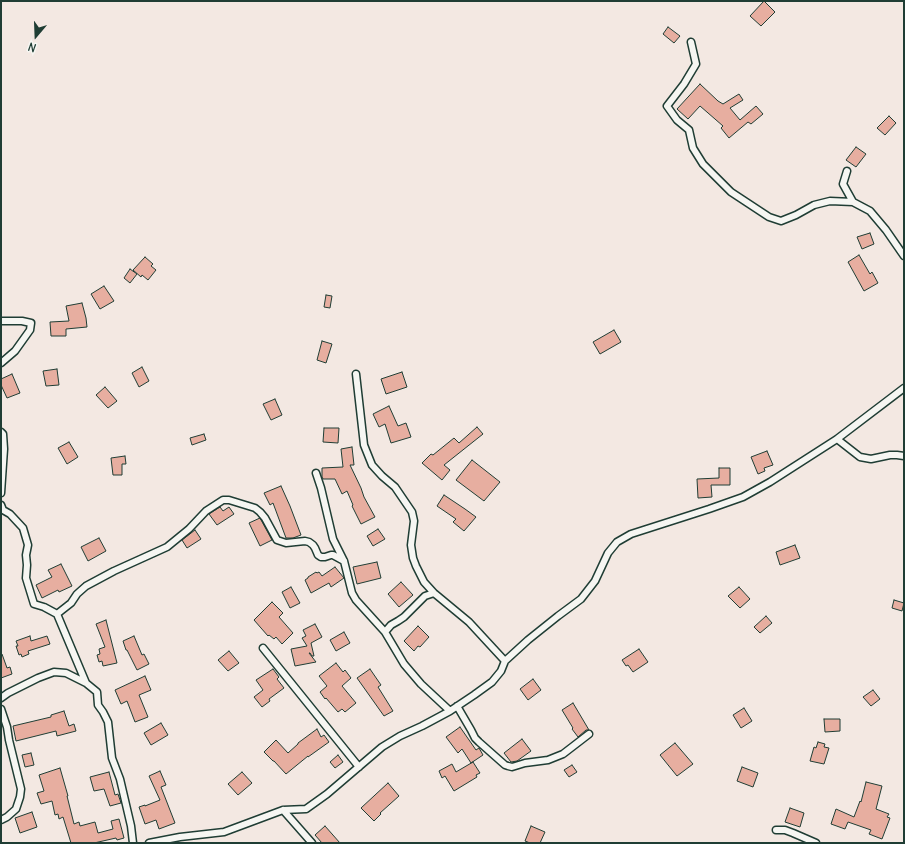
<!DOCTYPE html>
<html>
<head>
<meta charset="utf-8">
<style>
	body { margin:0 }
	#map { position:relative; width:905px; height:844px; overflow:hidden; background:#f3e8e2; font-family:Delius,sans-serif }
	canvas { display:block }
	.frame { position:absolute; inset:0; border:2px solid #1f3d34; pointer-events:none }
	.north { position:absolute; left:16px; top:16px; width:40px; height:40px; -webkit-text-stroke:3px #f6f6f2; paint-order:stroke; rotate:199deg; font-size:11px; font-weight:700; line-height:16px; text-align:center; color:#1f3d34 }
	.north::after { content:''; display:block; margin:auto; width:14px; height:18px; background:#1f3d34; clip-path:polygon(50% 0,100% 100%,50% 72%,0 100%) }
</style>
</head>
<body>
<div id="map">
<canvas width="905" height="844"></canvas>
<div class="frame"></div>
<div class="north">N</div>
</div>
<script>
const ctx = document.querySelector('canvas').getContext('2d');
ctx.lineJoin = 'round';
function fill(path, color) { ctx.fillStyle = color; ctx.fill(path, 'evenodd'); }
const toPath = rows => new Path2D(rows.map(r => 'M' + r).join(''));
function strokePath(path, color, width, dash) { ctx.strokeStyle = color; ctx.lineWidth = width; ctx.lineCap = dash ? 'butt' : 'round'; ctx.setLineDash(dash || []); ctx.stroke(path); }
const building = toPath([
	[764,1,775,12,761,26,750,16,764,1],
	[668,27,680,36,674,43,663,34,668,27],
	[700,84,718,101,723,104,739,94,743,100,730,108,740,120,756,106,763,114,751,124,748,122,729,138,721,128,723,126,700,106,688,119,677,109,700,84],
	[889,116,896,123,885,135,877,128,889,116],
	[856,147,866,154,856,167,846,160,856,147],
	[870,233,874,244,862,249,857,237,870,233],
	[859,255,870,274,872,272,878,283,864,291,848,262,859,255],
	[145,257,153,264,151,266,156,270,148,280,142,275,141,277,133,270,145,257],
	[130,269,137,274,130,283,124,278,130,269],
	[104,286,114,301,100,309,91,294,104,286],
	[326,295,332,296,330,308,324,307,326,295],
	[82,303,86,318,87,327,66,329,66,336,51,336,50,322,69,321,66,306,82,303],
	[614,330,621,342,600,354,593,342,614,330],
	[322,341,332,344,326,363,317,360,322,341],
	[142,367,149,381,139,387,132,373,142,367],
	[57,369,59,385,46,386,43,371,57,369],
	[402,372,407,387,386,394,381,379,402,372],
	[12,374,20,393,7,398,1,385,1,379,12,374],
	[105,387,117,401,108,408,96,395,105,387],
	[275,399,282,415,271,420,263,404,275,399],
	[389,406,398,426,406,423,411,437,391,443,385,424,379,427,373,414,389,406],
	[477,427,483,434,444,465,450,470,442,480,422,463,431,454,433,455,454,438,459,443,477,427],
	[324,428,339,428,338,443,323,442,324,428],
	[204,434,206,440,192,445,190,438,204,434],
	[69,442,78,457,67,464,58,448,69,442],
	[352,447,354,465,350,465,361,488,364,497,375,517,361,524,352,506,353,505,347,491,342,494,335,479,323,479,322,477,322,468,343,467,341,449,352,447],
	[767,451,773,465,764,468,765,471,758,474,751,457,767,451],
	[125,456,126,464,122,464,122,475,113,475,111,458,125,456],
	[472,460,500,482,484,501,456,480,472,460],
	[719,468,730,468,730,485,711,485,712,497,698,498,697,479,719,478,719,468],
	[281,486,290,506,301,535,293,538,286,538,273,503,270,505,264,493,281,486],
	[444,495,465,509,476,517,464,531,453,522,456,519,437,506,444,495],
	[220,507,223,511,229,507,234,514,217,525,209,514,220,507],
	[260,518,272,540,260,546,249,523,260,518],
	[378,529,385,539,373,546,367,536,378,529],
	[195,530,201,539,187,548,182,540,195,530],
	[99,538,106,551,88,561,81,547,99,538],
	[795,545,800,558,780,565,776,552,795,545],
	[377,562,381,578,357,584,353,567,377,562],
	[61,564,72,586,59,592,58,590,42,598,36,585,52,577,48,570,61,564],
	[335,567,344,578,331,587,329,583,311,593,305,580,308,578,308,577,316,572,317,573,319,572,322,576,335,567],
	[401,582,413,595,399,607,388,594,401,582],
	[291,587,300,603,290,608,282,592,291,587],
	[739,587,750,599,740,608,728,596,739,587],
	[894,600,904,603,902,611,892,608,894,600],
	[272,602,283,613,279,617,293,633,282,644,276,637,274,639,269,635,268,636,254,620,272,602],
	[766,616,772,623,760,633,754,627,766,616],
	[106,620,117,663,103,666,102,661,99,662,97,655,100,654,99,649,105,647,96,624,106,620],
	[315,624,322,637,311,643,314,656,312,656,310,653,309,653,316,662,295,666,291,649,307,646,302,638,306,636,303,630,315,624],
	[418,626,429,637,420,647,418,646,414,651,404,641,418,626],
	[344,632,350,643,336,651,330,640,344,632],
	[30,636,31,641,47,636,50,644,28,651,29,654,22,657,21,654,19,655,16,646,18,646,16,641,30,636],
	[134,636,142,655,144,654,149,664,137,670,127,650,126,650,123,641,134,636],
	[639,649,648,662,633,672,628,665,626,666,622,660,639,649],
	[229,651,239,663,228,671,218,660,229,651],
	[1,654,2,654,7,668,10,667,12,674,1,678,1,654],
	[336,663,343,672,345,670,351,678,342,686,356,703,345,712,342,709,338,712,326,698,325,699,320,692,327,686,319,676,336,663],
	[273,669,279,677,277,679,284,688,269,699,270,701,262,707,254,697,263,690,256,680,273,669],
	[370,669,381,685,378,687,393,711,384,716,357,678,370,669],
	[145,676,151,690,139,695,148,717,135,722,127,701,121,704,115,690,145,676],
	[533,679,541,690,528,700,520,689,533,679],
	[873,690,880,699,871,706,863,697,873,690],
	[573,703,589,730,586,730,578,737,572,729,573,728,562,710,573,703],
	[744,708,752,721,741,728,733,715,744,708],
	[64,711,69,726,74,724,76,731,57,736,56,731,16,741,13,726,51,717,51,715,64,711],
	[824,719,840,719,840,731,825,732,824,719],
	[161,723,168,735,151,745,144,733,161,723],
	[460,727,476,750,479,748,483,755,471,763,462,749,458,753,446,737,460,727],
	[317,729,321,737,324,735,329,742,308,757,308,756,286,774,274,761,273,761,264,752,276,740,288,753,298,744,298,743,317,729],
	[522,739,531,751,517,761,511,762,504,753,522,739],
	[818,742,825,744,824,747,829,748,824,764,810,761,814,747,816,748,818,742],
	[675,743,693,764,677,776,660,755,675,743],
	[31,753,34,765,25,767,22,755,31,753],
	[338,755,343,762,335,768,330,762,338,755],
	[473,762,480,773,476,775,477,777,454,791,445,776,442,778,439,771,452,764,456,772,473,762],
	[572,765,577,772,569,777,564,770,572,765],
	[742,767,758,773,753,787,737,781,742,767],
	[60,768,68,796,67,796,74,824,79,822,80,826,95,822,98,833,113,829,111,821,119,819,124,838,117,840,116,838,94,843,71,843,63,817,59,819,58,814,55,815,52,801,41,804,37,793,44,791,39,775,60,768],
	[160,771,166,785,161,787,175,823,159,829,156,820,145,824,139,807,145,805,145,806,160,800,149,776,160,771],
	[109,772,115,795,118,794,121,803,110,806,104,789,94,791,90,777,109,772],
	[242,772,252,783,238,795,228,784,242,772],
	[866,782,882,786,876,809,889,814,887,817,890,818,882,839,869,834,871,830,848,822,845,829,831,824,836,809,854,817,860,801,861,802,866,782],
	[388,783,399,796,380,813,381,814,374,821,361,808,388,783],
	[790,808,804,813,800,827,785,822,790,808],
	[32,812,37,827,20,833,15,818,32,812],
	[325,826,340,843,322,843,315,835,325,826],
	[531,826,545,832,540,843,530,843,525,841,531,826]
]);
fill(building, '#e7aea0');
strokePath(building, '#1f3d34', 1);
const minor = toPath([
	[691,42,696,64,684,84,667,106,677,120,689,130,693,148,703,164,731,192,769,217,781,221,796,215,814,205,830,201,853,202],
	[847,171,843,184,853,202,870,211,886,230,904,256],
	[1,321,22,321,31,323,30,330,15,351,1,363],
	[356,374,364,445,372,465,382,476,395,487,412,512,414,521,411,545,413,558,416,566,424,582,434,593,469,622,505,661],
	[1,432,3,434,4,449,1,493],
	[837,439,860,457,871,459,890,455,897,455,904,456],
	[316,473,321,488,333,539,344,561,352,593,356,600,385,632,404,664,421,684,450,711],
	[1,505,3,510,10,514,23,528,28,545,26,555,27,565,26,578,34,604,44,607,57,614,86,683,97,692,98,705,103,712,108,722,112,758,120,779,131,826,133,843],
	[57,614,71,603,77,594,86,586,114,571,167,547,189,529,206,511,223,500,229,500,255,508,260,512,265,518,277,540,286,543,305,541,309,542,313,545,315,548,318,555,321,557,325,557,331,555,333,555,344,561],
	[385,632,391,625,398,621,404,617,425,596,434,593],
	[263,648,359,767],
	[1,698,8,693,38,678,54,672,66,673,86,683],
	[457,706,471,730,475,738,479,742,505,765,508,766,512,767,525,763,548,760,563,754,589,734],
	[1,709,7,727,9,740,21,789,20,797,16,809,7,817,1,820],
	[283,810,312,843],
	[776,830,785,830,793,833,816,843],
	[149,843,180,837,224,832,283,810,306,809,327,794,382,747,400,736,422,726,450,711,474,695,492,682,501,671,505,661,528,640,558,616,581,599,595,581,608,553,617,542,631,534,709,509,743,497,770,482,837,439,904,388]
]);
strokePath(minor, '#1f3d34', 9);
strokePath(minor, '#f6f6f2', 6);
</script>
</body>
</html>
